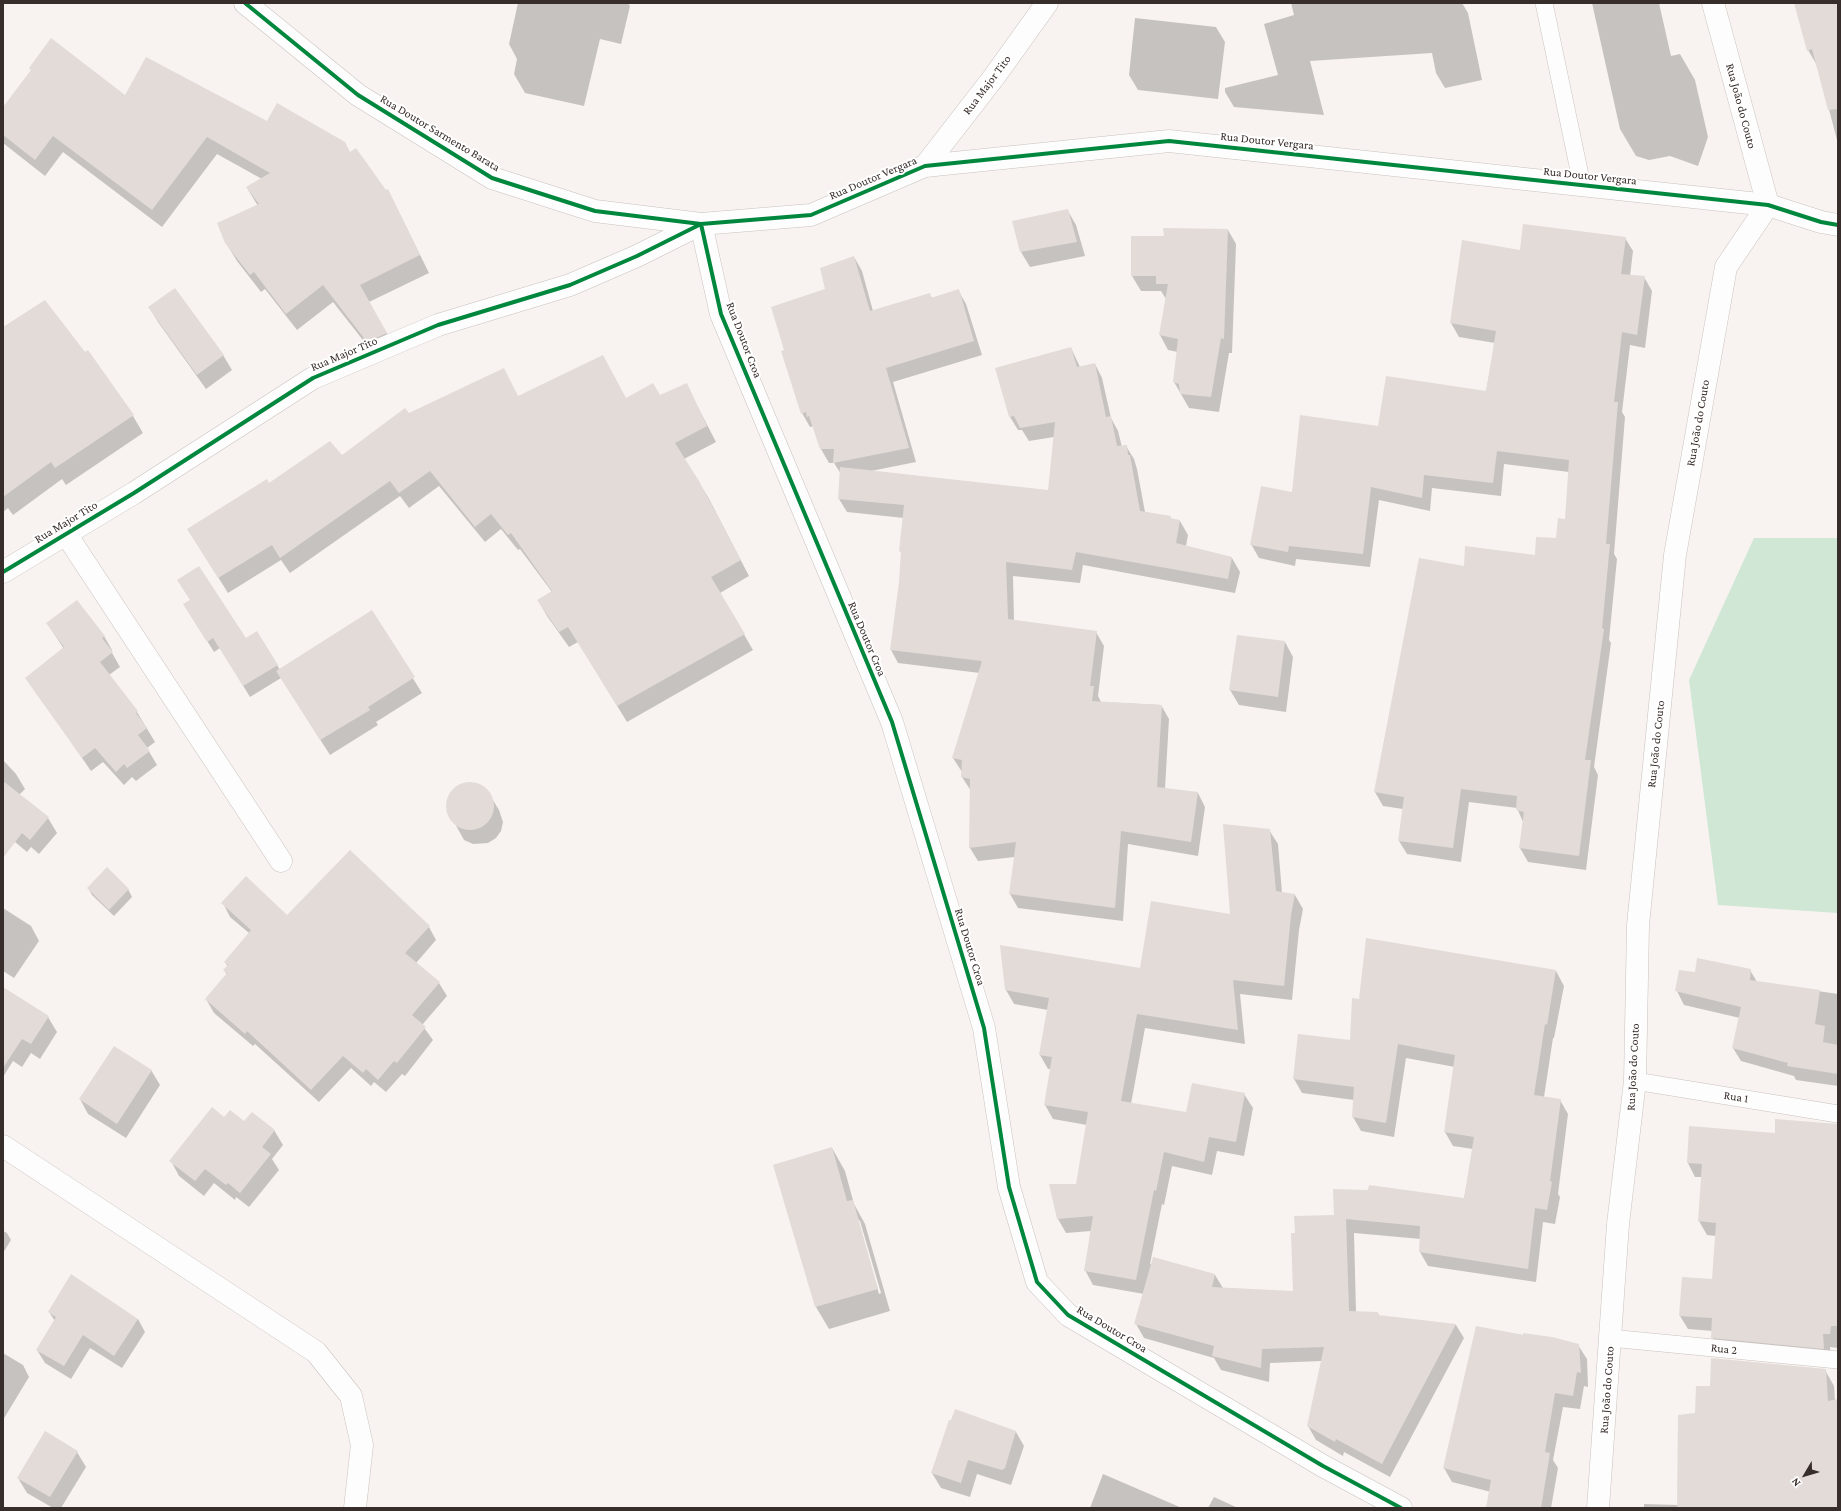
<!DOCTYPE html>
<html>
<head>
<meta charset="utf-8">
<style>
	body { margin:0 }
	#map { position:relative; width:1841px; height:1511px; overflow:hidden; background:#f8f3f0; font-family:"Crimson Pro",serif }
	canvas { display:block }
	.frame { position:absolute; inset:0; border:4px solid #372d2a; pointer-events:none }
	.north { position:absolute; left:1785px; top:1455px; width:40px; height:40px; -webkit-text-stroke:3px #fff; paint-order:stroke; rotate:232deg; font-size:11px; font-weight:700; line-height:16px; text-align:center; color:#372d2a }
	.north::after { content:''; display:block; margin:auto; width:14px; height:18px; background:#372d2a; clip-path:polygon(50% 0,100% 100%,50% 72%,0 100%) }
</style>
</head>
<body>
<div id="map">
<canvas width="1841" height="1511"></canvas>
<div class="frame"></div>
<div class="north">N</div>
</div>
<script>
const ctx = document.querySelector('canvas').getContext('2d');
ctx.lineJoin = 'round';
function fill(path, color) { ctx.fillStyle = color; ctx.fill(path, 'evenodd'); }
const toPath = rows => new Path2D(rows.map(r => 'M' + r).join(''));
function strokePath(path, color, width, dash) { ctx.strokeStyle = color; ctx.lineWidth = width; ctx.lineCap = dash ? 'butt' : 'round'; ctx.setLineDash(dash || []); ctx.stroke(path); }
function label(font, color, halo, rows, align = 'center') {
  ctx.font = font + ' "Crimson Pro",serif'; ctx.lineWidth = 4; ctx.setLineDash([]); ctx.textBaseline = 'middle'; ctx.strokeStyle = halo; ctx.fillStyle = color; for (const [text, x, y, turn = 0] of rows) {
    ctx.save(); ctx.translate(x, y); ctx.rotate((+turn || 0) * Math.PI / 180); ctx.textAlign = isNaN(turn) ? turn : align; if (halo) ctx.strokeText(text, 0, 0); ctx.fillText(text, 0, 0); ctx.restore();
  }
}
fill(toPath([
	[1754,538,1838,538,1838,913,1718,905,1689,680]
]), '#cfe7d4');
fill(toPath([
	[518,3,628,3,630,6,621,44,600,39,584,106,525,93,514,74,517,59,509,44],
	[1291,3,1462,3,1468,13,1482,80,1445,88,1436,73,1432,53,1310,61,1324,115,1234,107,1225,92,1225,88,1278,75,1264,24,1294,15],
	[1592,3,1659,3,1671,56,1680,54,1695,80,1708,137,1698,166,1670,156,1649,160,1636,156,1620,129],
	[1795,3,1838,3,1838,144,1818,67,1808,50],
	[1135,18,1216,27,1225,42,1218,99,1138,90,1129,75],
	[30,68,126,97,267,122,350,153,385,191,388,190,429,273,369,302,396,350,377,358,333,302,297,330,265,289,261,292,237,261,226,243,258,206,247,188,262,179,217,154,162,227,63,152,45,176,3,143,3,108,32,71],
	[1068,211,1076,225,1085,256,1030,267,1021,252],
	[1228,230,1236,244,1232,353,1229,353,1219,412,1189,408,1174,382,1178,352,1168,350,1160,335,1166,299,1161,291,1141,291,1132,276,1165,237],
	[1625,238,1633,251,1630,276,1644,277,1652,291,1645,348,1630,345,1622,412,1625,417,1614,554,1617,559,1609,640,1611,643,1594,767,1598,775,1586,870,1528,862,1520,848,1523,822,1517,808,1469,802,1461,862,1407,854,1399,841,1403,809,1383,806,1375,792,1465,567,1536,556,1557,539,1566,520,1569,472,1504,464,1501,496,1432,488,1430,511,1379,500,1370,567,1296,559,1295,566,1259,558,1251,544,1292,493,1379,427,1486,392,1495,343,1459,337,1451,323,1521,252],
	[854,257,862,271,873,311,929,294,932,298,958,290,966,304,982,355,893,382,916,462,871,471,1049,491,1054,437,1029,441,1022,430,1018,430,1010,417,1071,348,1080,367,1095,364,1102,378,1111,418,1118,431,1122,447,1126,446,1134,459,1137,469,1145,512,1170,517,1172,520,1180,521,1188,535,1186,546,1232,558,1240,572,1235,593,1083,565,1080,583,1013,576,1014,621,1096,632,1104,646,1098,696,1101,702,1161,705,1169,719,1165,789,1198,793,1205,807,1198,856,1128,844,1123,921,1018,908,1010,894,1015,857,978,861,970,848,971,791,962,777,962,772,953,758,980,673,898,663,891,650,900,582,902,554,900,551,904,518,847,512,839,499,841,474,834,463,829,463,821,449,814,426,810,427,802,413,786,351,826,290],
	[149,307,223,355,232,370,206,389,158,322],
	[3,328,85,354,88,351,133,416,143,433,66,485,62,479,13,515,8,508,3,512],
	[504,370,518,397,626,399,660,396,686,384,716,442,684,459,708,497,749,576,720,593,753,650,627,722,578,642,569,647,547,616,538,600,552,592,520,549,518,550,501,529,485,542,439,486,409,508,400,496,290,573,281,560,228,593,198,545,269,484,341,456,409,414],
	[372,612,422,693,376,722,378,725,330,755,281,678,250,697,220,648,214,652,191,615,246,639,277,665,280,670],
	[47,623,104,636,112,650,111,651,120,667,109,675,137,712,155,742,147,748,157,765,136,781,132,777,124,785,103,762,91,771,27,678,64,649],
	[1285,642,1293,657,1286,712,1239,705,1230,690],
	[3,760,16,774,25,789,19,795,48,818,57,833,39,854,31,847,27,852,3,832],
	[469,783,475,784,486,789,499,810,503,822,501,831,496,838,488,843,473,844,464,840,448,811,448,802,451,794,460,786],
	[1269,830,1278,844,1282,893,1295,895,1303,909,1299,930,1292,1000,1240,994,1245,1044,1145,1028,1131,1104,1187,1113,1244,1094,1253,1108,1244,1156,1217,1151,1212,1175,1172,1166,1164,1205,1162,1204,1150,1264,1215,1275,1223,1288,1294,1292,1296,1234,1335,1216,1464,1199,1473,1149,1453,1146,1445,1132,1455,1067,1406,1058,1394,1137,1361,1131,1353,1117,1354,1100,1302,1093,1294,1079,1299,1035,1351,1041,1360,1000,1556,971,1564,986,1554,1038,1553,1038,1544,1097,1560,1100,1568,1114,1558,1194,1560,1197,1555,1224,1543,1222,1536,1282,1428,1266,1420,1252,1421,1239,1354,1233,1356,1312,1378,1313,1379,1316,1456,1325,1464,1338,1390,1477,1344,1452,1343,1456,1316,1440,1308,1426,1322,1361,1270,1363,1269,1382,1221,1370,1214,1358,1144,1338,1136,1324,1144,1294,1093,1285,1085,1270,1091,1231,1066,1233,1058,1219,1050,1185,1077,1185,1087,1125,1053,1119,1045,1105,1051,1069,1048,1069,1040,1055,1048,1010,1014,1004,1006,990,1141,970,1231,915],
	[88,888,128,889,132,897,114,916,92,895],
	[223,903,287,917,429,927,436,940,416,963,439,983,447,996,422,1025,433,1040,405,1076,402,1074,386,1092,374,1082,371,1086,351,1068,319,1102,255,1044,253,1046,214,1013,206,999,227,975,224,970,228,967,225,962,249,933,230,917],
	[3,908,31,926,39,941,14,978,3,971],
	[1750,970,1757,982,1838,994,1838,1086,1796,1080,1794,1076,1741,1061,1733,1048,1740,1018,1684,1005,1677,991,1695,973],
	[3,988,48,1017,57,1032,40,1059,31,1053,22,1067,13,1061,3,1077],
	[151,1070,160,1085,126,1138,88,1114,80,1099],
	[224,1118,274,1130,283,1145,272,1159,279,1170,249,1207,236,1197,235,1200,214,1183,204,1196,179,1176,171,1161],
	[1838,1125,1838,1348,1830,1347,1831,1362,1720,1351,1712,1337,1713,1331,1688,1329,1680,1316,1713,1280,1716,1236,1707,1235,1699,1221,1702,1177,1695,1177,1688,1163,1776,1134],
	[832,1148,845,1171,854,1204,865,1224,890,1311,829,1329,816,1307,774,1165],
	[857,1218,860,1221,881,1293,879,1294],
	[3,1231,7,1233,11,1240,3,1253],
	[49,1312,138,1319,145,1332,122,1368,90,1348,71,1379,45,1363,37,1350,55,1321],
	[1477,1327,1578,1345,1587,1359,1588,1387,1584,1386,1580,1409,1563,1407,1553,1460,1558,1468,1551,1508,1489,1508,1491,1492,1452,1482,1444,1468],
	[3,1353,23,1365,29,1377,3,1420],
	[1825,1370,1834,1386,1835,1401,1838,1400,1838,1508,1644,1508,1644,1504,1678,1505,1696,1414,1711,1387],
	[45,1432,77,1452,86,1467,61,1508,53,1508,27,1493,18,1478],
	[1016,1432,1024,1446,1011,1485,977,1474,970,1497,941,1488,932,1473],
	[1103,1474,1182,1508,1090,1508],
	[1214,1497,1238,1508,1208,1508]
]), '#0003');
fill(toPath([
	[1794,3,1838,3,1838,109,1828,110,1812,49,1807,51],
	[51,38,125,95,146,57,267,121,277,103,345,142,350,152,356,148,386,190,388,189,420,255,360,285,387,333,367,342,323,285,286,314,254,272,250,275,225,243,217,223,259,204,246,187,270,173,207,137,152,210,53,136,35,160,3,135,3,107,31,70,29,68],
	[1068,209,1077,242,1020,252,1012,221],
	[1523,224,1626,237,1621,274,1645,276,1637,335,1622,332,1614,402,1618,402,1606,544,1610,544,1602,628,1604,629,1585,760,1591,760,1579,856,1519,848,1524,812,1516,810,1517,796,1461,789,1453,848,1398,841,1404,797,1374,792,1419,558,1464,566,1465,546,1535,555,1536,537,1556,538,1558,518,1565,519,1569,460,1497,451,1493,483,1424,475,1422,498,1371,487,1363,554,1289,546,1288,552,1250,545,1261,486,1292,492,1300,415,1378,426,1386,376,1486,391,1496,331,1450,323,1462,240,1520,250],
	[1163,228,1228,229,1224,339,1221,338,1211,397,1180,394,1179,384,1173,382,1178,339,1159,335,1168,284,1156,284,1156,276,1131,276,1131,236,1164,236],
	[854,256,870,311,930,293,931,298,959,289,974,341,886,368,909,448,833,463,834,449,820,449,809,416,807,417,806,412,801,414,781,351,784,350,771,307,825,289,820,268],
	[175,288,224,355,197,375,148,307],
	[45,300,85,352,88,350,134,415,55,468,51,462,3,497,3,327],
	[1071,347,1077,367,1095,363,1106,417,1111,416,1117,446,1127,445,1128,455,1130,455,1140,511,1171,516,1170,518,1180,520,1176,543,1232,557,1228,579,1076,552,1072,570,1006,562,1008,619,1097,631,1090,686,1094,686,1092,701,1162,705,1157,787,1198,792,1191,842,1121,831,1115,908,1009,894,1016,842,969,848,970,779,961,777,962,760,952,758,982,661,890,650,899,582,901,551,899,551,904,505,838,499,840,467,1048,490,1055,422,1020,428,1014,416,1009,417,995,368],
	[603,355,626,398,653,383,660,395,687,383,707,426,675,443,699,481,741,560,711,577,745,634,617,706,568,627,559,632,537,600,552,591,511,533,508,535,491,514,475,527,430,471,399,493,390,481,280,558,272,545,218,578,187,529,267,479,269,483,330,441,342,455,405,408,409,413,504,368,518,396],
	[199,566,246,638,257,631,278,665,243,686,213,638,207,642,183,604,190,600,177,580],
	[77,600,105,636,102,638,113,652,100,662,138,711,136,713,147,728,138,735,150,751,127,768,124,764,116,772,95,748,82,758,25,678,64,647,46,623],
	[372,610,415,677,368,707,370,710,320,740,276,671],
	[1237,635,1285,641,1278,697,1229,690],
	[3,781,49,817,30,840,22,833,3,858],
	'446 806a24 24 0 1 1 48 0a24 24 0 1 1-48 0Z',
	[1223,824,1270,829,1276,891,1295,894,1291,915,1284,986,1233,980,1238,1030,1137,1014,1121,1101,1186,1112,1192,1083,1245,1093,1236,1142,1209,1137,1204,1162,1164,1152,1156,1191,1154,1190,1136,1280,1084,1271,1093,1216,1057,1219,1049,1184,1076,1184,1088,1112,1044,1105,1052,1057,1039,1055,1049,998,1005,990,1000,945,1140,968,1151,901,1230,914],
	[350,850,430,926,405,953,440,982,412,1015,426,1027,397,1063,394,1061,378,1080,366,1069,363,1073,343,1056,311,1090,247,1031,245,1034,205,999,227,973,223,970,228,965,224,962,251,930,221,903,246,876,287,915],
	[107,867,129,889,109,910,87,888],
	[1366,938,1556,970,1547,1025,1545,1024,1534,1095,1561,1099,1550,1181,1552,1182,1547,1210,1535,1208,1528,1269,1419,1252,1420,1226,1346,1219,1349,1311,1378,1312,1378,1315,1456,1324,1382,1464,1336,1439,1335,1442,1307,1426,1324,1347,1262,1349,1261,1368,1212,1356,1214,1346,1134,1324,1153,1257,1215,1274,1212,1287,1293,1291,1291,1233,1295,1233,1294,1216,1334,1215,1333,1189,1368,1190,1369,1185,1464,1198,1474,1137,1444,1132,1455,1055,1398,1044,1386,1123,1352,1117,1354,1087,1293,1079,1298,1034,1350,1040,1352,998,1359,999],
	[1697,958,1751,969,1750,980,1820,990,1815,1024,1825,1026,1823,1042,1838,1045,1838,1074,1787,1066,1788,1063,1732,1048,1741,1007,1675,991,1679,970,1695,972],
	[3,987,49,1016,31,1044,22,1039,3,1068],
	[114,1046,152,1070,117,1124,79,1099],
	[212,1107,224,1117,230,1110,244,1121,252,1112,275,1130,262,1147,271,1154,240,1193,228,1183,226,1185,205,1169,195,1181,169,1161],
	[1775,1119,1838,1124,1838,1326,1831,1326,1830,1334,1823,1334,1824,1349,1711,1338,1712,1318,1679,1316,1682,1277,1712,1279,1716,1223,1698,1221,1702,1164,1687,1163,1689,1126,1775,1133],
	[832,1147,847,1201,853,1200,878,1289,815,1307,773,1165],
	[71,1274,138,1319,114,1356,83,1335,64,1366,36,1350,56,1317,48,1312],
	[1476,1326,1523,1335,1523,1333,1552,1337,1579,1344,1581,1373,1577,1372,1573,1396,1555,1393,1545,1452,1550,1453,1541,1508,1486,1508,1491,1480,1443,1468],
	[1711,1358,1826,1369,1828,1401,1838,1399,1838,1508,1677,1508,1678,1415,1695,1413,1696,1386,1710,1386],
	[955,1409,1016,1431,1005,1468,1002,1470,968,1460,961,1483,931,1473,949,1420,951,1420],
	[45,1431,78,1451,50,1497,17,1478]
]), '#e2dbd8');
const service = toPath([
	[1544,3,1582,185],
	[1635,1081,1838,1114],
	[1610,1338,1838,1360]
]);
const minor = toPath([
	[925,166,994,77,1047,3],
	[66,534,281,861],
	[3,572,134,493,313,378,438,325,570,285,637,256,701,224,721,314,892,722,984,1028,1009,1187,1037,1282,1068,1315,1323,1466,1401,1508],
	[3,1146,316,1352,351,1396,362,1445,355,1508],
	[1598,1508,1618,1224,1635,1081,1638,925,1675,555,1726,267,1768,205,1713,3]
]);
const secondary = toPath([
	[245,3,358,95,492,178,595,211,701,224,811,215,925,166,1169,141,1768,205,1821,222,1838,225]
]);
strokePath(service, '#c9c2be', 18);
strokePath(minor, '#c9c2be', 23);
strokePath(secondary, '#c9c2be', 23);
strokePath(service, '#fefdfd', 17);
strokePath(minor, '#fefdfd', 22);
strokePath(secondary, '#fefdfd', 22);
strokePath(toPath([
	[245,3,358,95,492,178,595,211,701,224,811,215,925,166,1169,141,1768,205,1821,222,1838,225],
	[701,224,721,314,892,722,984,1028,1009,1187,1037,1282,1068,1315,1323,1466,1401,1508],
	[3,572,134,493,313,378,438,325,570,285,637,256,701,224]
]), '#00873e', 4);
label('12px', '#372d2a', '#fff', [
	["Rua Major Tito",987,85,-53],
	["Rua João do Couto",1741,106,75],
	["Rua Doutor Sarmento Barata",440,133,31],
	["Rua Doutor Vergara",1267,141,6],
	["Rua Doutor Vergara",1590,176,6],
	["Rua Doutor Vergara",873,178,-23],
	["Rua Doutor Croa",744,340,69],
	["Rua Major Tito",344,354,-23],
	["Rua João do Couto",1698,423,-80],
	["Rua Major Tito",66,522,-31],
	["Rua Doutor Croa",867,639,67],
	["Rua João do Couto",1656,744,-84],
	["Rua Doutor Croa",970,947,73],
	["Rua João do Couto",1633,1067,-87],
	["Rua 1",1736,1097,9],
	["Rua Doutor Croa",1112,1329,31],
	["Rua 2",1724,1349,6],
	["Rua João do Couto",1607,1390,-86]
]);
</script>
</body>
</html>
